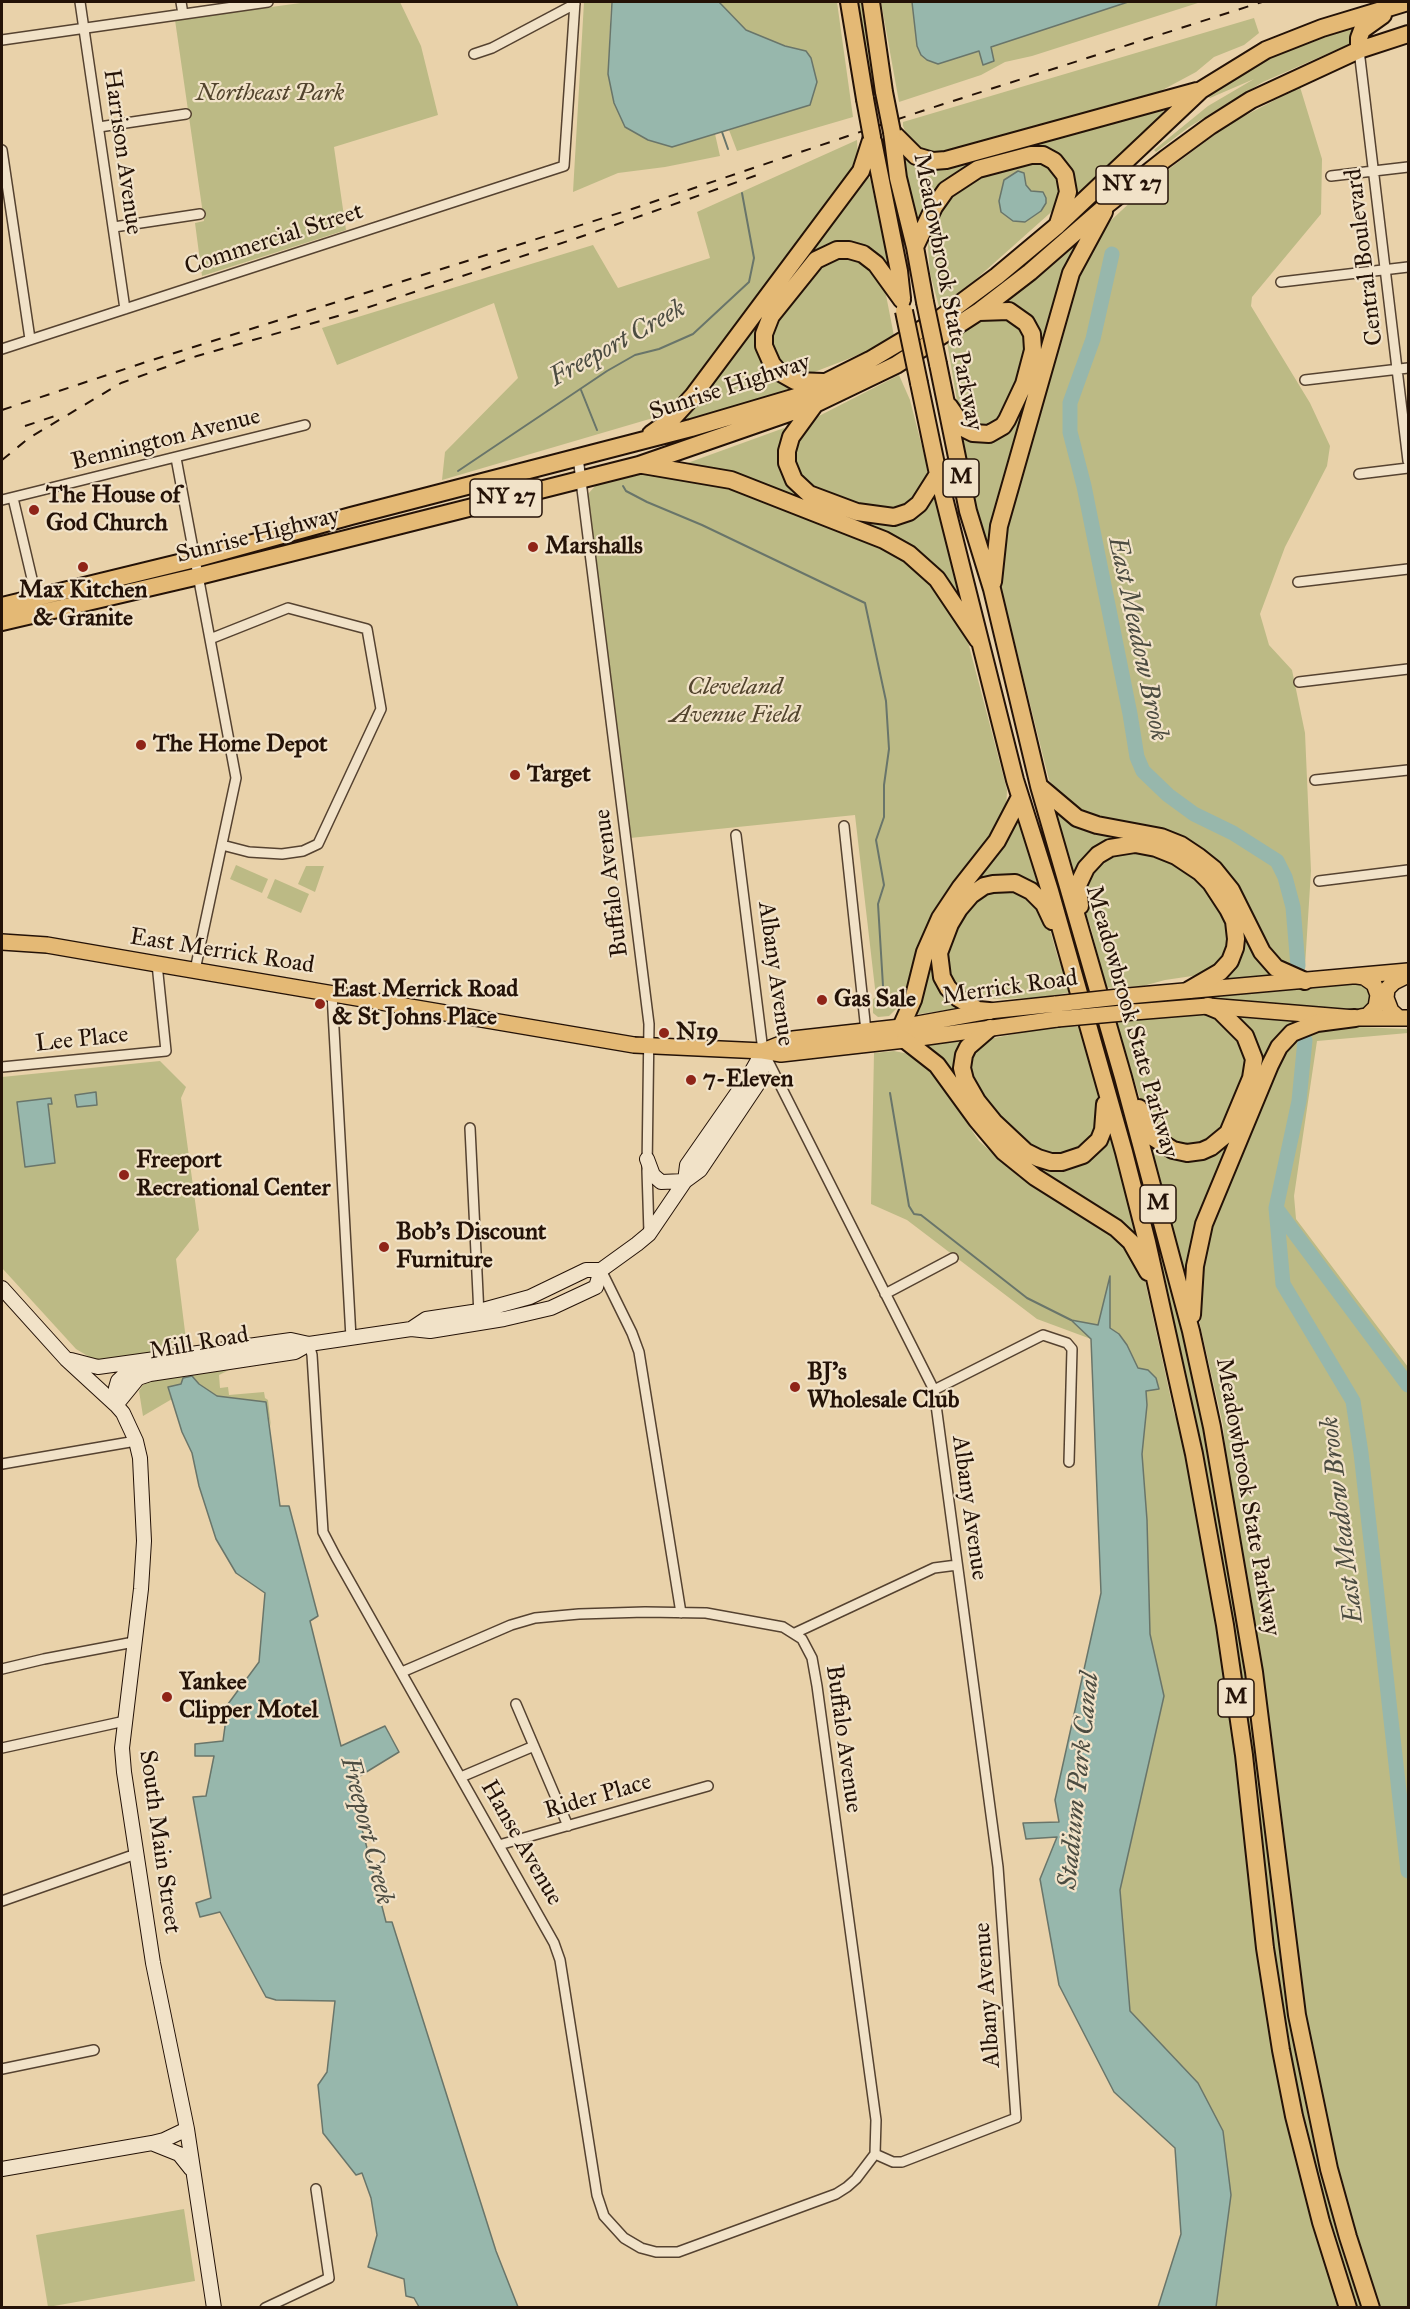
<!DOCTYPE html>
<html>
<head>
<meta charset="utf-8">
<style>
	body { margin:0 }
	#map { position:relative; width:1410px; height:2309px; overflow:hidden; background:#e9d2aa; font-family:"IM FELL Great Primer",serif }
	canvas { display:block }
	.frame { position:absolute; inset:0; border:3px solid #241207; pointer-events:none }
</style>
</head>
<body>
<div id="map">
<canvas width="1410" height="2309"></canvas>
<div class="frame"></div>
</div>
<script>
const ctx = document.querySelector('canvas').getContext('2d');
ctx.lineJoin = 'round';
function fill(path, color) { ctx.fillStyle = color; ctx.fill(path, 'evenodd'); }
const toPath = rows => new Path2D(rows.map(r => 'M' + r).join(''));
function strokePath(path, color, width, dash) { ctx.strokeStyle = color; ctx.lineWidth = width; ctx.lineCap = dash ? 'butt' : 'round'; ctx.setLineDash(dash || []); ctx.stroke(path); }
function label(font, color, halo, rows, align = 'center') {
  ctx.font = font + ' "IM FELL Great Primer",serif'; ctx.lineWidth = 4.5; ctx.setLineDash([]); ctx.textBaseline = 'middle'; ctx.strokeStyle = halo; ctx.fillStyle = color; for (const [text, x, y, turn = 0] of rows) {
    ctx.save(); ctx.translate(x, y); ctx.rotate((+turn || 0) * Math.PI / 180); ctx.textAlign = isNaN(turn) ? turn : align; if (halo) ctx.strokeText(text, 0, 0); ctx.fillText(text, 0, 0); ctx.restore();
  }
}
fill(toPath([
	[308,2,400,2,421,46,438,115,334,147,346,230,202,276,195,223,204,221,175,20],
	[584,2,611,2,608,74,672,147,715,134,720,156,665,167,618,173,573,192],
	[719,2,837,2,853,117,737,151,729,130,810,105,806,51,785,46,746,30],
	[858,2,862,2,874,80,870,82],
	[881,2,912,2,917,46,938,64,980,50,983,64,991,47,1128,2,1201,2,1032,56,1005,62,981,75,899,102],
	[1254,18,1259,33,1244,45,1214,57,1196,72,1155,94,945,151,926,151,910,143,903,126,903,122],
	[1355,24,1357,28,1354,42,1263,82,1189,127,1156,152,1154,150,1208,106,1254,79,1210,98,1208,96,1225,82,1291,46],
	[1300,87,1322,159,1321,214,1252,297,1251,306,1310,403,1330,446,1327,466,1285,547,1260,614,1269,645,1292,670,1305,733,1311,871,1305,966,1285,963,1271,948,1239,888,1088,816,1064,800,1049,780,999,580,1001,553,1011,512,1077,273,1084,267,1089,252,1106,225,1153,181,1229,124],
	[1162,107,1164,114,1073,197,1060,158,982,162,918,223,900,146,920,162],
	[857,140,858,160,670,413,442,480,445,452,518,378,494,303,337,365,322,328,593,245,618,288,710,258,697,212],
	[1041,159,1063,178,1058,206,975,280,939,307,930,273,928,248,928,236,935,213,957,184,980,171],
	[865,177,870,178,892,281,831,245,761,326,788,382,788,389,761,400,681,422,679,416],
	[1079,241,992,543,985,542,977,518,957,425,991,437,1038,338,1007,304,1007,299],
	[835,254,859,257,878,280,886,295,894,336,876,347,848,359,804,376,793,374,769,351,771,322,804,279],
	[994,312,1024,325,1029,350,1004,417,992,427,973,426,958,407,947,342,986,316],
	[899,375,910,400,926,462,928,478,918,496,904,509,886,512,850,505,809,488,795,470,792,449,815,418],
	[784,428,786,432,784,472,880,521,929,498,935,497,943,514,962,607,932,564,682,465],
	[680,474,732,485,906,556,954,611,968,642,1007,790,1006,812,905,1005,901,1004,889,1016,878,1017,873,1013,873,999,876,997,855,815,630,838,588,494,596,485,639,475],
	[1053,800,1064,813,1080,823,1152,837,1172,844,1194,856,1210,870,1230,893,1261,956,1279,975,1209,982,1220,976,1232,964,1238,951,1240,937,1237,918,1227,896,1208,873,1193,860,1171,848,1150,841,1126,839,1106,844,1089,856,1077,872,1071,872,1049,801],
	[1013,819,1018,819,1046,902,993,878,937,944,960,1008,913,1015,936,934],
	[1133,846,1183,864,1222,905,1233,937,1217,968,1199,975,1165,980,1143,986,1102,988,1101,969,1091,928,1082,905,1087,872,1106,852],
	[236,865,268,879,262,893,230,879],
	[306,866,324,866,315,892,298,884],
	[275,879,309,894,301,913,267,898],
	[993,886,1030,893,1048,923,1058,958,1072,992,1039,998,985,999,963,994,954,989,943,968,945,946,974,896],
	[1360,982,1371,985,1373,1005,1358,1011,1175,997],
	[1160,1014,1205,1015,1229,1023,1241,1034,1249,1070,1224,1128,1209,1140,1195,1146,1177,1144,1164,1139,1143,1108,1120,1035,1114,1024,1135,1016],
	[1240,1014,1316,1020,1281,1039,1188,1273,1185,1274,1144,1130,1156,1144,1219,1146,1254,1079,1235,1017],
	[1060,1025,1079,1027,1084,1025,1084,1041,1101,1105,1097,1134,1067,1157,1030,1149,992,1110,972,1085,967,1056,989,1039],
	[1332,1026,1408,1029,1408,1033,1317,1041,1294,1196,1296,1219,1408,1367,1408,2307,1379,2307,1364,2263,1333,2154,1310,2052,1294,1941,1288,1872,1253,1617,1227,1467,1223,1425,1200,1325,1198,1283,1201,1252,1281,1060,1294,1037],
	[968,1035,970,1039,964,1046,960,1057,959,1070,963,1084,984,1117,1015,1148,1040,1163,1062,1166,1080,1162,1094,1150,1107,1131,1111,1130,1140,1243,1137,1244,1128,1233,1108,1216,1040,1174,1014,1154,980,1119,945,1068,923,1046],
	[894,1051,914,1055,928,1065,979,1141,1019,1177,1072,1211,1109,1229,1142,1267,1174,1413,1184,1436,1216,1615,1288,2117,1305,2194,1323,2258,1341,2307,1216,2307,1231,2195,1198,2083,1130,2011,1120,1890,1164,1696,1150,1634,1147,1520,1141,1454,1147,1405,1146,1391,1127,1345,1119,1334,1110,1328,1109,1280,1098,1326,1072,1320,1091,1339,1037,1319,907,1220,871,1204,874,1053],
	[160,1061,186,1087,181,1098,199,1230,176,1259,187,1348,96,1361,76,1349,2,1268,2,1077],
	[1126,1127,1129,1127,1165,1257,1201,1418,1226,1551,1262,1785,1273,1895,1295,2049,1334,2215,1364,2307,1357,2307,1327,2217,1301,2111,1278,1983,1252,1765,1220,1551,1195,1419],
	[229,1370,219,1375,220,1388,228,1387,229,1395,264,1392,265,1398,268,1400,271,1427,265,1402,217,1396,199,1384,192,1376,181,1384,168,1387,172,1399,143,1416,139,1391,143,1385,150,1381],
	[184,2209,195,2281,48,2307,36,2235]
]), '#bcba85');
const water = toPath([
	[612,2,719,2,746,30,785,46,806,51,811,58,817,82,810,105,672,147,648,140,625,127,614,103,608,74,612,2],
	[912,2,1128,2,991,47,994,61,983,65,979,51,938,64,927,60,921,55,917,46,912,2],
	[1018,171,1024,173,1026,185,1031,191,1043,192,1046,198,1046,203,1041,211,1025,222,1013,221,1001,212,999,201,1004,180,1018,171],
	[96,1092,97,1105,77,1107,75,1095,96,1092],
	[51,1098,52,1104,48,1104,55,1163,25,1167,17,1102,51,1098],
	[1110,1276,1110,1328,1119,1334,1127,1345,1138,1368,1148,1370,1156,1378,1159,1389,1146,1391,1147,1405,1142,1454,1147,1520,1150,1634,1164,1696,1120,1890,1130,2011,1198,2083,1223,2131,1231,2195,1216,2307,1158,2307,1181,2234,1175,2148,1114,2092,1059,1985,1040,1879,1057,1837,1026,1839,1023,1823,1059,1822,1055,1800,1101,1593,1091,1339,1071,1320,1098,1325,1110,1276],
	[192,1376,199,1384,217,1396,266,1402,280,1506,289,1506,318,1616,310,1621,341,1746,385,1726,399,1752,350,1782,386,1922,392,1922,496,2251,518,2307,419,2307,414,2298,406,2296,404,2279,368,2267,377,2235,371,2198,362,2173,356,2175,323,2133,318,2085,327,2072,335,2001,276,2000,266,1997,220,1912,200,1917,196,1903,211,1898,193,1797,206,1796,214,1756,195,1756,195,1744,223,1741,228,1704,259,1662,265,1593,236,1573,216,1539,199,1486,192,1453,182,1432,168,1387,181,1384,183,1378,192,1376]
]);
fill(water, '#97b7ac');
strokePath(water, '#69756a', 1.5);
strokePath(toPath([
	[722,132,728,149],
	[581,390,597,430],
	[458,471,607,371,635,355,659,349,693,334,749,282,754,258,742,193],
	[623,486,626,491,647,502,702,525,865,603,886,701,889,749,884,785,884,817,876,840,884,885,878,904,883,986],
	[890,1093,909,1206,914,1214,921,1215,1027,1298,1071,1320]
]), '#69756a', 2);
strokePath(toPath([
	[1112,254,1093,339,1070,403,1070,432,1084,486,1130,714,1137,757,1143,771,1168,795,1194,814,1233,833,1277,861,1285,877,1293,907,1298,966],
	[1305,1040,1299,1101,1276,1208,1283,1284,1353,1401,1361,1453,1408,1871],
	[1276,1208,1408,1385]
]), '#97b7ac', 15);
const street = toPath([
	[80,2,125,309],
	[181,2,183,14],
	[2,40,268,2],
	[1359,50,1408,461],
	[474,54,492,48,575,4],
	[99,127,186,114],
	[2,150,30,339],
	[1331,176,1408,167],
	[114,227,200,214],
	[1281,282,1408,267],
	[2,349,564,166,575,2],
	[1305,380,1408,368],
	[578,457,649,1024,647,1170,649,1233],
	[176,458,236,778,195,970],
	[1359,474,1408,468],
	[13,498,37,600],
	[2,500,305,425],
	[1298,582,1408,569],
	[210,639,288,608,367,629,381,709,318,844,303,851,282,854,249,852,222,845],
	[1299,682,1408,669],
	[1315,780,1408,770],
	[844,826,866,1031],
	[736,835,763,1051,934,1390,998,1867,1016,2118,902,2162,893,2162,875,2154],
	[1319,881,1408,870],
	[332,993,351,1338],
	[2,1067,166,1051,157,964],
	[470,1128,479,1315],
	[601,1270,632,1333,639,1352,681,1613],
	[885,1294,953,1258],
	[309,1344,312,1355,323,1532,336,1557,554,1943,560,1960,597,2195,604,2216,624,2238,641,2248,656,2252,678,2252,836,2194,847,2187,856,2179,875,2154,876,2120,817,1686,812,1658,802,1639,783,1627,706,1613,645,1612,579,1614,535,1618,511,1625,402,1672],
	[934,1390,1043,1335,1067,1343,1072,1349,1069,1462],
	[2,1464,136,1441],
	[795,1633,934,1568,957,1565],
	[2,1669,44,1659,134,1642],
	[516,1704,568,1826],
	[2,1748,125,1721],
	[461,1777,534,1746],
	[499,1845,708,1786],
	[2,1901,136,1854],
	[2,2069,94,2050],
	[265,2308,329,2278,316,2189]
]);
const secondary = toPath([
	[647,1159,653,1175,661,1182,685,1181],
	[685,1181,687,1165,749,1076,761,1055],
	[2,1288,66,1359,116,1405,123,1413,136,1441,140,1458,144,1541,141,1589,122,1748,124,1772,153,1963,187,2129,214,2308],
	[411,1329,426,1319,479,1311,530,1297,586,1270,601,1270,637,1244,649,1234,685,1181,700,1170,761,1079,763,1051],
	[71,1360,98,1367,291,1340,309,1344],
	[116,1405,138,1378,150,1374,295,1352,309,1344,411,1329,430,1331,504,1319,551,1308,596,1287,601,1270],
	[116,1405,116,1388,118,1381,130,1370,144,1366],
	[154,2144,179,2154,191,2169],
	[2,2169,152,2143,164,2140,187,2129]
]);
const primary = toPath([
	[2,942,47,945,157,964,634,1045,763,1051,781,1054,905,1040,1057,1019],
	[1357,976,1364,977,1374,984,1378,995,1376,1007,1367,1016,1361,1017],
	[1128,996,1408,971],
	[1134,1012,1208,1006,1355,1018,1408,1018],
	[1399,1018,1391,1011,1386,998,1387,989,1394,982,1408,975],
	[763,1051,793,1039,901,1027,989,1011,1056,1004]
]);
const highway = toPath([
	[849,2,865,99],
	[871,2,884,92],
	[1359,50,1359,38,1362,30,1383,15],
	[892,132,916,156,933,161,946,160,1197,91],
	[892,132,898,178,915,247,925,302],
	[873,141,899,271,902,298],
	[915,247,934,207,946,190,978,169,1031,155,1043,155,1054,161,1065,175,1068,192,1058,224],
	[938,364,968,511,992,589,1039,786,1123,1077,1191,1331,1212,1427,1254,1672,1297,2015,1329,2169,1348,2237,1371,2308],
	[823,382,795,381,779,372,772,364,764,346,764,334,771,316,816,260,837,250,849,250,863,254,876,264,902,300],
	[919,383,938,474,1015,780,1050,891,1124,1152,1147,1242,1194,1454,1225,1625,1244,1755,1265,1948,1281,2050,1294,2116,1321,2222,1348,2308],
	[815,404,791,437,787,451,787,463,794,480,809,494,857,512,894,517,909,512,919,504,938,474],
	[949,406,965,429,973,433,989,434,1003,426,1007,420,1024,384,1033,350,1032,334,1026,323,1009,311,979,312],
	[651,434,672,419,693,396,861,171,872,137],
	[643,465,731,480,884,540,909,554,937,579,978,640],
	[993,582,999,526,1071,273,1104,212],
	[2,606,195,559,351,516,691,428,796,397,870,360,942,317,997,276,1058,225,1201,90,1266,50,1322,28,1408,2],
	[2,622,199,576,639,465,815,404,896,365,978,312,1030,272,1108,204,1165,159,1210,126,1251,100,1359,50,1408,34],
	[1039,786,1077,818,1097,825,1161,837,1181,845,1199,857,1214,869,1231,890,1262,952,1276,968,1305,981],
	[1080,906,1078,885,1086,868,1098,855,1110,848,1135,844,1156,848,1176,856,1200,872,1211,883,1228,909,1234,921,1236,939,1235,948,1230,961,1220,972,1189,990],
	[989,1011,978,1010,958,998,948,988,942,977,939,953,950,924,959,909,971,895,984,886,993,884,1015,883,1031,891,1044,904,1052,921],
	[901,1027,913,1000,925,952,940,918,960,888,997,841,1020,797],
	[990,1028,968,1047,964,1055,962,1068,965,1080,977,1101,994,1122,1026,1152,1038,1158,1051,1162,1062,1162,1083,1155,1099,1140,1103,1130,1105,1104],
	[905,1040,937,1065,977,1120,1004,1152,1035,1177,1116,1228,1131,1242,1148,1272],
	[1139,1108,1154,1138,1173,1150,1187,1153,1202,1151,1211,1147,1228,1133,1251,1078,1254,1059,1245,1036,1220,1011,1208,1006],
	[1192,1315,1195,1266,1204,1224,1270,1065,1279,1047,1292,1033,1317,1023,1355,1018]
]);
strokePath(street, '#554230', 12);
strokePath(secondary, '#241207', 16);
strokePath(primary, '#241207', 18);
strokePath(highway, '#241207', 20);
strokePath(street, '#f1e2c8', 9);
strokePath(secondary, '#f1e2c8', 14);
strokePath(primary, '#e4b975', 15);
strokePath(highway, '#e4b975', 16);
strokePath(toPath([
	[2,410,146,362,632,209,925,110,1262,2],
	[25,426,55,416],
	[2,460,29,438,121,383,197,356,366,308,595,232,760,174]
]), '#241207', 2, [10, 10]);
const primaryBridge = toPath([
	[1056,1004,1128,996],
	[1057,1019,1134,1012]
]);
const highwayBridge = toPath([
	[884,92,892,132],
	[865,99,872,137],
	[925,302,938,364],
	[904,311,919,383]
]);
strokePath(primaryBridge, '#241207', 18, []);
strokePath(highwayBridge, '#241207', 20, []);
strokePath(primaryBridge, '#e4b975', 15);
strokePath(highwayBridge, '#e4b975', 16);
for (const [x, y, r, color] of [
	[34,510,6,"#8f2418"],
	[533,547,6,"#8f2418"],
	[83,567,6,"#8f2418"],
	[141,745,6,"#8f2418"],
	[515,775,6,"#8f2418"],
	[822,1000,6,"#8f2418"],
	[320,1004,6,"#8f2418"],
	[664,1033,6,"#8f2418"],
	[691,1080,6,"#8f2418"],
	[124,1175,6,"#8f2418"],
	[384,1247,6,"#8f2418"],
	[795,1387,6,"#8f2418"],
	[167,1697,6,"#8f2418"]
]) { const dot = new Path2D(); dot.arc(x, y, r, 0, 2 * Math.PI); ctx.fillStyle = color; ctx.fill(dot); strokePath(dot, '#f1e2c8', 2); }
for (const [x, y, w] of [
	[1132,185,72],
	[961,478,36],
	[506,498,72],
	[1158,1204,36],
	[1236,1698,36]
]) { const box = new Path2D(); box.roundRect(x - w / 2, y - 19, w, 38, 4.5); ctx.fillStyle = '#f1e2c8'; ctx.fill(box); strokePath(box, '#241207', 1.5); }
label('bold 22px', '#241207', null, [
	["NY 27",1132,185],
	["M",961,478],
	["NY 27",506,498],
	["M",1158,1204],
	["M",1236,1698]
]);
label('italic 24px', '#52442d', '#f1e2c8', [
	["Northeast Park",270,94],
	["Cleveland",735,688],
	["Avenue Field",735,716]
]);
label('24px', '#241207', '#f1e2c8', [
	["Harrison Avenue",122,152,82],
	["Commercial Street",274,240,-18],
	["Central Boulevard",1365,257,-97],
	["Meadowbrook State Parkway",947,292,79],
	["Sunrise Highway",730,388,-18],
	["Bennington Avenue",166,440,-14],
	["Sunrise Highway",258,536,-14],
	["Buffalo Avenue",612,883,-97],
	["East Merrick Road",222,952,9],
	["Albany Avenue",775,974,82],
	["Merrick Road",1010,988,-8],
	["Meadowbrook State Parkway",1131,1022,74],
	["Lee Place",82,1040,-6],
	["Mill Road",199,1344,-10],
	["Meadowbrook State Parkway",1247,1497,80],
	["Albany Avenue",969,1508,82],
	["Buffalo Avenue",843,1739,82],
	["Rider Place",598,1797,-16],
	["South Main Street",159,1842,82],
	["Hanse Avenue",521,1843,60],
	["Albany Avenue",988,1995,-94]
]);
label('bold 24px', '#241207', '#f1e2c8', [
	["The House of",46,496],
	["God Church",46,524],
	["Marshalls",545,547],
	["Max Kitchen",83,591,"center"],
	["& Granite",83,619,"center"],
	["The Home Depot",153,745],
	["Target",527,775],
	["East Merrick Road",332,990],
	["& St Johns Place",332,1018],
	["Gas Sale",834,1000],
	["N19",676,1033],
	["7-Eleven",703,1080],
	["Freeport",136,1161],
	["Recreational Center",136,1189],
	["Bob's Discount",396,1233],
	["Furniture",396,1261],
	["BJ's",807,1373],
	["Wholesale Club",807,1401],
	["Yankee",179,1683],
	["Clipper Motel",179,1711]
], 'left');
label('italic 26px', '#4c4c41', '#f1e2c8', [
	["Freeport Creek",618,344,-29],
	["East Meadow Brook",1137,639,78],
	["East Meadow Brook",1343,1520,-97],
	["Stadium Park Canal",1080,1781,-84],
	["Freeport Creek",366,1831,76]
]);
</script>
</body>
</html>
